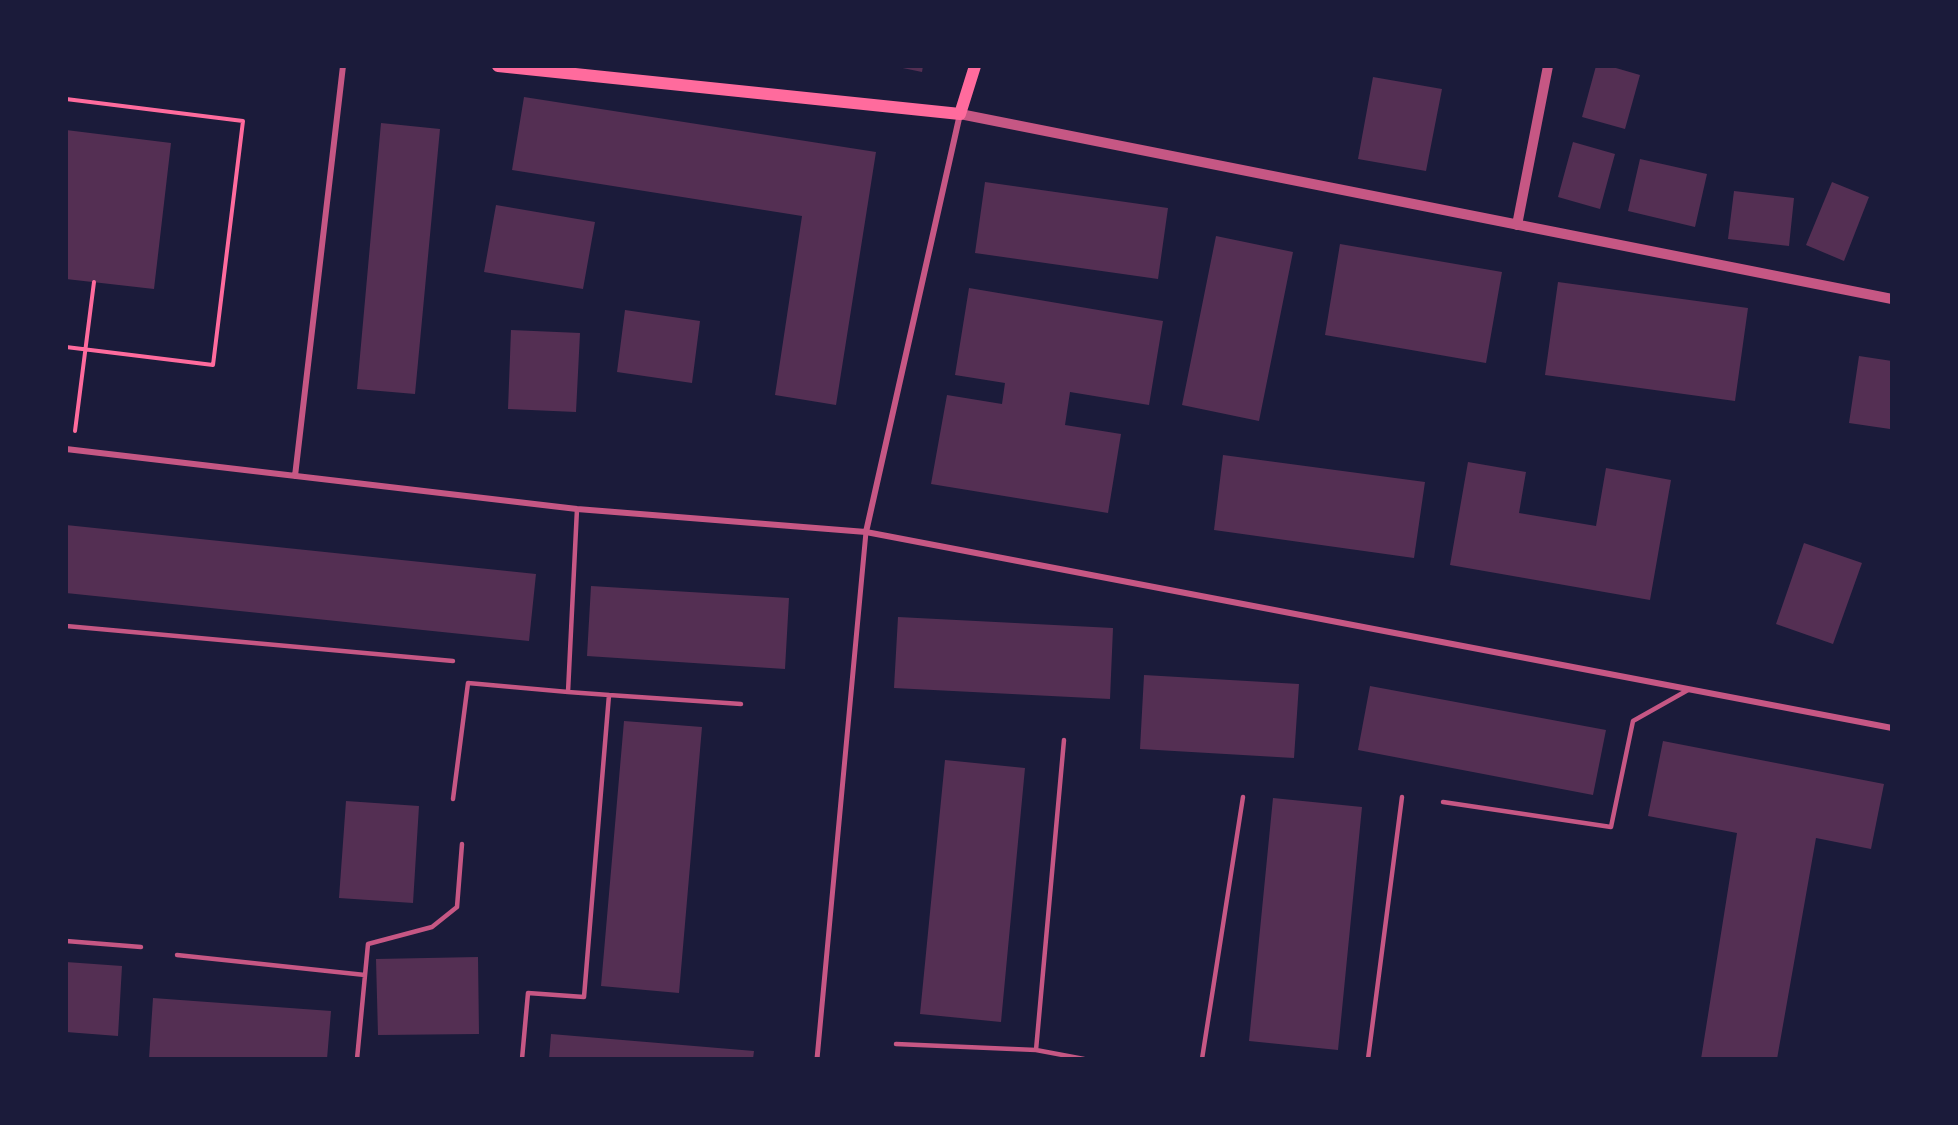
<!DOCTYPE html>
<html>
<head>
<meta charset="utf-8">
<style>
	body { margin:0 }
	#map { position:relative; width:1958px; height:1125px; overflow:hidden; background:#1b1b3a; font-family:Bitter,serif }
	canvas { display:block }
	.frame { position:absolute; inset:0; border:68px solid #1b1b3a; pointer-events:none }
</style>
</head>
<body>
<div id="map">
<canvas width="1958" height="1125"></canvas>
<div class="frame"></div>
</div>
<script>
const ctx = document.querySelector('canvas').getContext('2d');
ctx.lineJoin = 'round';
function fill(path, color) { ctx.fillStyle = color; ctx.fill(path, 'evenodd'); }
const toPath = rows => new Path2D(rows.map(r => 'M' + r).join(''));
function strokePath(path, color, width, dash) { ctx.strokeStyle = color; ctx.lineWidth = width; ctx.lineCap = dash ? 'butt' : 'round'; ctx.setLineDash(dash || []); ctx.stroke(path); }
fill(toPath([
	[893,66,923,66,922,72],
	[1596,66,1609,66,1640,75,1625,129,1582,117],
	[1373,77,1442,89,1426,171,1358,159],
	[524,97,876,152,836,405,775,395,802,216,512,170],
	[381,123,440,129,415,394,357,389],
	[66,130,171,143,154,289,66,279],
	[1573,142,1615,154,1600,209,1558,197],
	[1640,159,1707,174,1695,227,1628,211],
	[985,182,1168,208,1158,279,975,253],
	[1832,182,1869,197,1844,261,1806,245],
	[1734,191,1794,198,1789,246,1728,239],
	[496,205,595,222,583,289,484,272],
	[1216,236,1293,252,1259,421,1182,405],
	[1340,244,1502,272,1486,363,1325,335],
	[1558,282,1748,308,1735,401,1545,375],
	[969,288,1163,321,1149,405,1070,392,1065,425,1121,434,1108,513,931,484,947,395,1002,404,1005,383,955,375],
	[625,310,700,321,692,383,617,372],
	[511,330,580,333,576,412,508,409],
	[1859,356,1892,361,1892,415,1890,429,1849,423],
	[1223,455,1425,482,1414,558,1214,530],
	[1468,462,1526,472,1519,513,1596,526,1606,468,1671,480,1650,600,1450,565],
	[66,525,536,574,529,641,66,593],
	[1804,543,1862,563,1833,644,1776,624],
	[591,586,789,598,785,669,587,656],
	[898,617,1113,628,1110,699,894,688],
	[1144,675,1299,684,1294,758,1140,749],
	[1370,686,1606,730,1593,795,1358,750],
	[624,721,702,727,679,993,601,986],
	[1663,741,1884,784,1871,849,1816,838,1777,1059,1701,1059,1737,833,1648,816],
	[945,760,1025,768,1001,1022,920,1014],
	[1273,798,1362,807,1338,1050,1249,1041],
	[346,801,419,806,413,903,339,898],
	[478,957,479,1034,378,1035,376,959],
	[66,962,122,966,118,1036,66,1032],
	[153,998,331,1011,327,1059,149,1059],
	[551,1034,754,1051,753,1059,549,1059]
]), '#542f53');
strokePath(toPath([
	[66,99,243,121,213,365,66,347],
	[75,431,94,282]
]), '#ff6b9d', 4);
strokePath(toPath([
	[66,626,453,661],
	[609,695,741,704],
	[453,799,468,683,568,692],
	[1443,802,1611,827,1633,721,1688,690],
	[66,941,141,947],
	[177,955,365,975],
	[896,1044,1036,1050,1084,1059],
	[1036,1050,1064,740],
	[357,1059,368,944,432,927,457,907,462,844],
	[522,1059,528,993,584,997,609,695,568,692,577,509],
	[1202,1059,1243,797],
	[1368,1059,1402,797]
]), '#c65784', 4.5);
strokePath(toPath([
	[817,1059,866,532]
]), '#c65784', 5);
strokePath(toPath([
	[66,449,577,509,866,532,1892,728],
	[295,476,343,66],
	[866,532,960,114]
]), '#c65784', 6);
strokePath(toPath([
	[960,114,1892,299],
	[1517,225,1548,66]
]), '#c65784', 10);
strokePath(toPath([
	[498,66,960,114,975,66]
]), '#ff6b9d', 12);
</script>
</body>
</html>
